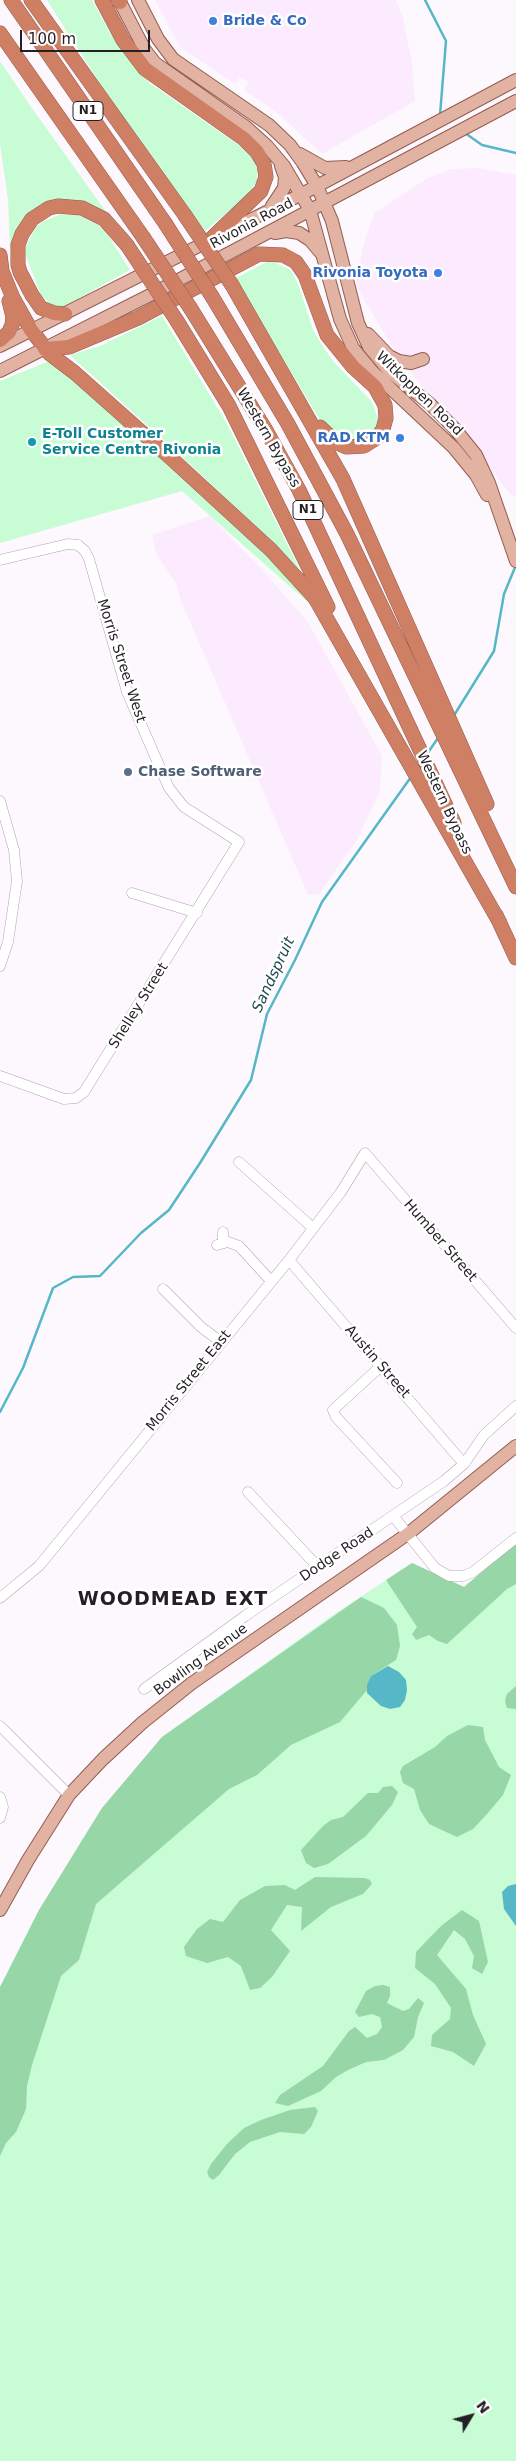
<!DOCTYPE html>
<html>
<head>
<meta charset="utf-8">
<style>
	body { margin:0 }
	#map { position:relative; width:516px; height:2461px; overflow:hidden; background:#fdf8fe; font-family:"DejaVu Sans",sans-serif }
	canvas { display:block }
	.north { position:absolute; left:446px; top:2391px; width:50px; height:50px; -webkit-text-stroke:4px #fff; paint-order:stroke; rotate:53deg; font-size:14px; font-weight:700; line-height:20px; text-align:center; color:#231f24 }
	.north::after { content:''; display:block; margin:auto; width:18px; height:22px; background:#231f24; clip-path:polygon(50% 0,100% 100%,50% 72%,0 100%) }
	.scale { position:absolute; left:20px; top:30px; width:130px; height:22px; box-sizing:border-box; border:2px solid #231f24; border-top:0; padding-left:6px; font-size:15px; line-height:18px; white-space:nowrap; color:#231f24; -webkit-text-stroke:4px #fff; paint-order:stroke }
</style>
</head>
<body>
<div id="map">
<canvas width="516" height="2461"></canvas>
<div class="north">N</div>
<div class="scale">100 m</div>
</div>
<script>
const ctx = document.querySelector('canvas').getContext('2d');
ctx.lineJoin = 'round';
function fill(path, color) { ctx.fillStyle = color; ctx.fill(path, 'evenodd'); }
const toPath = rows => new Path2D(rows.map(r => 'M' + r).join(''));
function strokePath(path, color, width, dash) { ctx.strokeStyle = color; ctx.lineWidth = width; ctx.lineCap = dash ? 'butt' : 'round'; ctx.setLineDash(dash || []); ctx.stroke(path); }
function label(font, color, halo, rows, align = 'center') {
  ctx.font = font + ' "DejaVu Sans",sans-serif'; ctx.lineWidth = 5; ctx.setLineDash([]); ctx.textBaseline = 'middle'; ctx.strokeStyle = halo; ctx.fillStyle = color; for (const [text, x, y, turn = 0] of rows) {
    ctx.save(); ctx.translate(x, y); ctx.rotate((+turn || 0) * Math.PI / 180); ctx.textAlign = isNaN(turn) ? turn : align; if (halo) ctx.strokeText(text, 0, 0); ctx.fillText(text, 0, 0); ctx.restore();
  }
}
fill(toPath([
	[155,0,396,0,403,18,412,63,415,101,322,154,274,110,244,90,248,82,240,77,235,84,180,47],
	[478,168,516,175,516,496,513,497,399,358,356,286,363,246,374,213,428,178,451,169],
	[210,516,267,575,308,622,382,756,380,791,357,840,319,894,308,895,181,601,176,583,156,554,152,535]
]), '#fceafe');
fill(toPath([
	[47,0,92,0,110,33,137,71,151,84,247,151,254,160,257,169,257,180,253,188,247,196,203,233,130,131],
	[0,61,29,104,109,216,95,206,70,199,43,204,33,210,22,222,10,249,8,199,0,144],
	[61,214,79,215,98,225,107,234,130,270,61,308,53,307,41,295,26,256,26,246,36,227,44,221],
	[267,262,275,263,291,270,298,284,313,330,322,345,333,361,372,402,378,418,375,429,370,436,350,445,325,428,234,279],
	[162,316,226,422,300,570,206,479,70,355,100,346],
	[47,362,55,363,241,529,305,594,312,606,182,491,0,543,0,381],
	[516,1543,516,2461,0,2461,0,1987,39,1910,102,1808,162,1737,333,1615,412,1563,464,1587]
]), '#c8fcd5');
fill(toPath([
	[516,1543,516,1584,507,1589,447,1644,438,1641,429,1635,416,1640,412,1634,417,1627,386,1580,412,1563,464,1587],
	[361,1597,384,1608,397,1625,400,1646,396,1660,371,1676,367,1690,340,1722,291,1745,257,1775,229,1789,96,1904,79,1960,61,1976,32,2065,27,2086,26,2109,16,2132,6,2143,0,2156,0,1987,39,1910,102,1808,162,1737],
	[516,1686,516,1709,507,1708,505,1701,507,1694],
	[468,1725,483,1727,485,1740,499,1767,511,1775,503,1795,487,1814,473,1829,457,1837,429,1824,420,1810,414,1789,403,1783,400,1772,403,1766,435,1747,447,1736],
	[392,1786,398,1792,392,1805,366,1836,328,1864,314,1868,306,1863,301,1850,323,1826,331,1820,343,1817,368,1793,378,1793,383,1787],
	[315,1877,365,1878,370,1880,372,1884,363,1894,331,1907,301,1931,302,1907,287,1905,271,1930,290,1951,272,1977,260,1988,250,1990,241,1966,228,1957,207,1963,186,1956,184,1947,197,1929,210,1919,223,1922,240,1900,265,1886,285,1885,295,1890],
	[462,1910,479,1921,488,1962,482,1974,472,1968,474,1956,465,1939,454,1930,437,1955,466,1989,473,2015,486,2044,474,2066,453,2052,431,2046,432,2035,450,2019,451,2008,435,1984,415,1968,416,1952,441,1926],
	[383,1985,390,1987,390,1996,387,2003,403,2011,409,2009,418,1998,424,2003,418,2017,414,2037,403,2050,384,2060,366,2062,348,2070,336,2077,321,2091,288,2106,275,2103,280,2095,323,2066,349,2031,355,2027,367,2038,377,2034,382,2027,380,2017,372,2014,359,2017,355,2012,366,1991,375,1986],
	[315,2107,318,2111,311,2127,304,2134,280,2132,250,2142,235,2154,219,2175,213,2180,209,2177,207,2172,211,2164,227,2144,244,2128,261,2120,290,2110]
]), '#96d6a7');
fill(toPath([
	[388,1666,399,1672,406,1680,407,1690,405,1700,400,1707,390,1709,381,1706,367,1693,367,1685,371,1676],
	[516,1884,516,1926,504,1909,502,1892,508,1886]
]), '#56b7c6');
strokePath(toPath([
	[425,0,446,41,440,115],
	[465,133,482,145,516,153],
	[453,717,494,651,504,594,516,565],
	[427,754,438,738],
	[0,1412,23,1368,53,1288,73,1277,100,1276,141,1233,169,1210,200,1163,251,1080,267,1014,295,960,322,902,411,777]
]), '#56b7c6', 2.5);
const minor = toPath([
	[0,560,68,544,78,545,85,551,89,559,127,692,169,788,184,807,239,842,84,1092,76,1098,64,1099,0,1076],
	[0,801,14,850,17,881,8,942,0,966],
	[132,893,197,913],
	[239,1162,313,1228],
	[223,1242,223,1232],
	[217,1245,228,1242,239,1246,271,1281],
	[289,1260,464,1464],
	[163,1289,201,1327,221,1342],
	[381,1366,333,1410,336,1417,397,1483],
	[248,1492,318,1567],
	[394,1517,435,1568,449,1576,463,1576,473,1572,516,1538],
	[0,1598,39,1566,289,1260,341,1192,365,1153,516,1328],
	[144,1689,245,1616,444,1481,464,1464,484,1435,516,1406],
	[0,1726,69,1795],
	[0,1797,3,1807,0,1818]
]);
const major = toPath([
	[119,0,145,50,155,63,246,127,267,146,284,166,310,210,340,319,353,348,372,371,454,448,476,475,487,495],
	[138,0,158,39,173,59,269,125,290,145,303,163,317,186,332,221,358,323,369,347,389,371,430,404,455,429,476,455,489,483,516,561],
	[300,154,325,168,346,167],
	[272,206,284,188,285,177,281,166],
	[275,233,286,231,299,233,310,240,321,253],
	[368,334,389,356,399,361,411,363,423,359],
	[0,346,302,194,516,80],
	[0,371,152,294,516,101],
	[0,1910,28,1860,69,1795,103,1759,142,1723,192,1683,409,1533,516,1446]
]);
const highway = toPath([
	[11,0,165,223],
	[31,0,184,214],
	[102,0,123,40,145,69,244,139,257,152,264,164,266,177,261,191,212,238],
	[118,0,120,2],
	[0,33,143,237],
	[0,255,2,271,13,298,31,330,50,354,75,373,173,460,271,550,315,598,500,923],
	[232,285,343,479,487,804],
	[213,298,288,424,347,534,516,887],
	[191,309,267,432,299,490,454,823],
	[65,314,54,313,41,308,32,295,20,272,18,265,18,245,22,234,32,219,49,208,58,206,82,208,104,219,127,245],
	[177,321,229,406,328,607],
	[0,340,9,332,12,325,13,317,9,301],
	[45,349,69,347,138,318,259,254,283,255,296,262,305,275,327,335,353,367,375,387,385,405,386,418,383,429,378,437,364,446,346,447,337,443,320,427],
	[496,915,516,958]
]);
strokePath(minor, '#b0a4b1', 11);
strokePath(major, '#935d4e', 14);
strokePath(highway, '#935d4e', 15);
strokePath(minor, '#fff', 10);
strokePath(major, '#e2b2a2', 12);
strokePath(highway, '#cf7f64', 14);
const highwayBridge = toPath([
	[184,214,232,285],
	[165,223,213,298],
	[143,237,191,309],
	[127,245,177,321]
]);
strokePath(highwayBridge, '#935d4e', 15, []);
strokePath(highwayBridge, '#cf7f64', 14);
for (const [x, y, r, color] of [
	[213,21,5,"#3f7fe0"],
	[438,273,5,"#3f7fe0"],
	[400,438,5,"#3f7fe0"],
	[32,442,5,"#0f9aa8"],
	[128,772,5,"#5c6f8a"]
]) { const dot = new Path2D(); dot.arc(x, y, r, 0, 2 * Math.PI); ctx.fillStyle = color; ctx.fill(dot); strokePath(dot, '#fff', 2); }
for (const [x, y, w] of [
	[88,111,30],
	[308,510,30]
]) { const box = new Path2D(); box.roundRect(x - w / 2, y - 9.5, w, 19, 4); ctx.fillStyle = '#fff'; ctx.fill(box); strokePath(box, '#231f24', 1); }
label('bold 12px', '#231f24', null, [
	["N1",88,111],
	["N1",308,510]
]);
label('bold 14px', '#366cbe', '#fff', [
	["Bride & Co",223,21,"left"],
	["Rivonia Toyota",428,273],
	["RAD KTM",390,438]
], 'right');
label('14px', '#231f24', '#fff', [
	["Rivonia Road",252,224,-28],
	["Witkoppen Road",419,394,44],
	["Western Bypass",268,438,60],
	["Morris Street West",121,661,72],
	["Western Bypass",444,803,65],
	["Shelley Street",139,1006,-58],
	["Humber Street",440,1241,49],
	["Austin Street",377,1362,49],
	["Morris Street East",189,1381,-51],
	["Dodge Road",337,1555,-34],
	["Bowling Avenue",201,1660,-36]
]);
label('bold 14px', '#0d838f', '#fff', [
	["E-Toll Customer",42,434],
	["Service Centre Rivonia",42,450]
], 'left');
label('bold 14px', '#4e5e75', '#fff', [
	["Chase Software",138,772]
], 'left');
label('italic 15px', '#1e4a51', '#fff', [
	["Sandspruit",274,975,-65]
]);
ctx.letterSpacing = '1px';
label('bold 19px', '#231f24', '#fff', [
	["WOODMEAD EXT",173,1600]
]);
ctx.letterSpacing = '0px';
</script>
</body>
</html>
